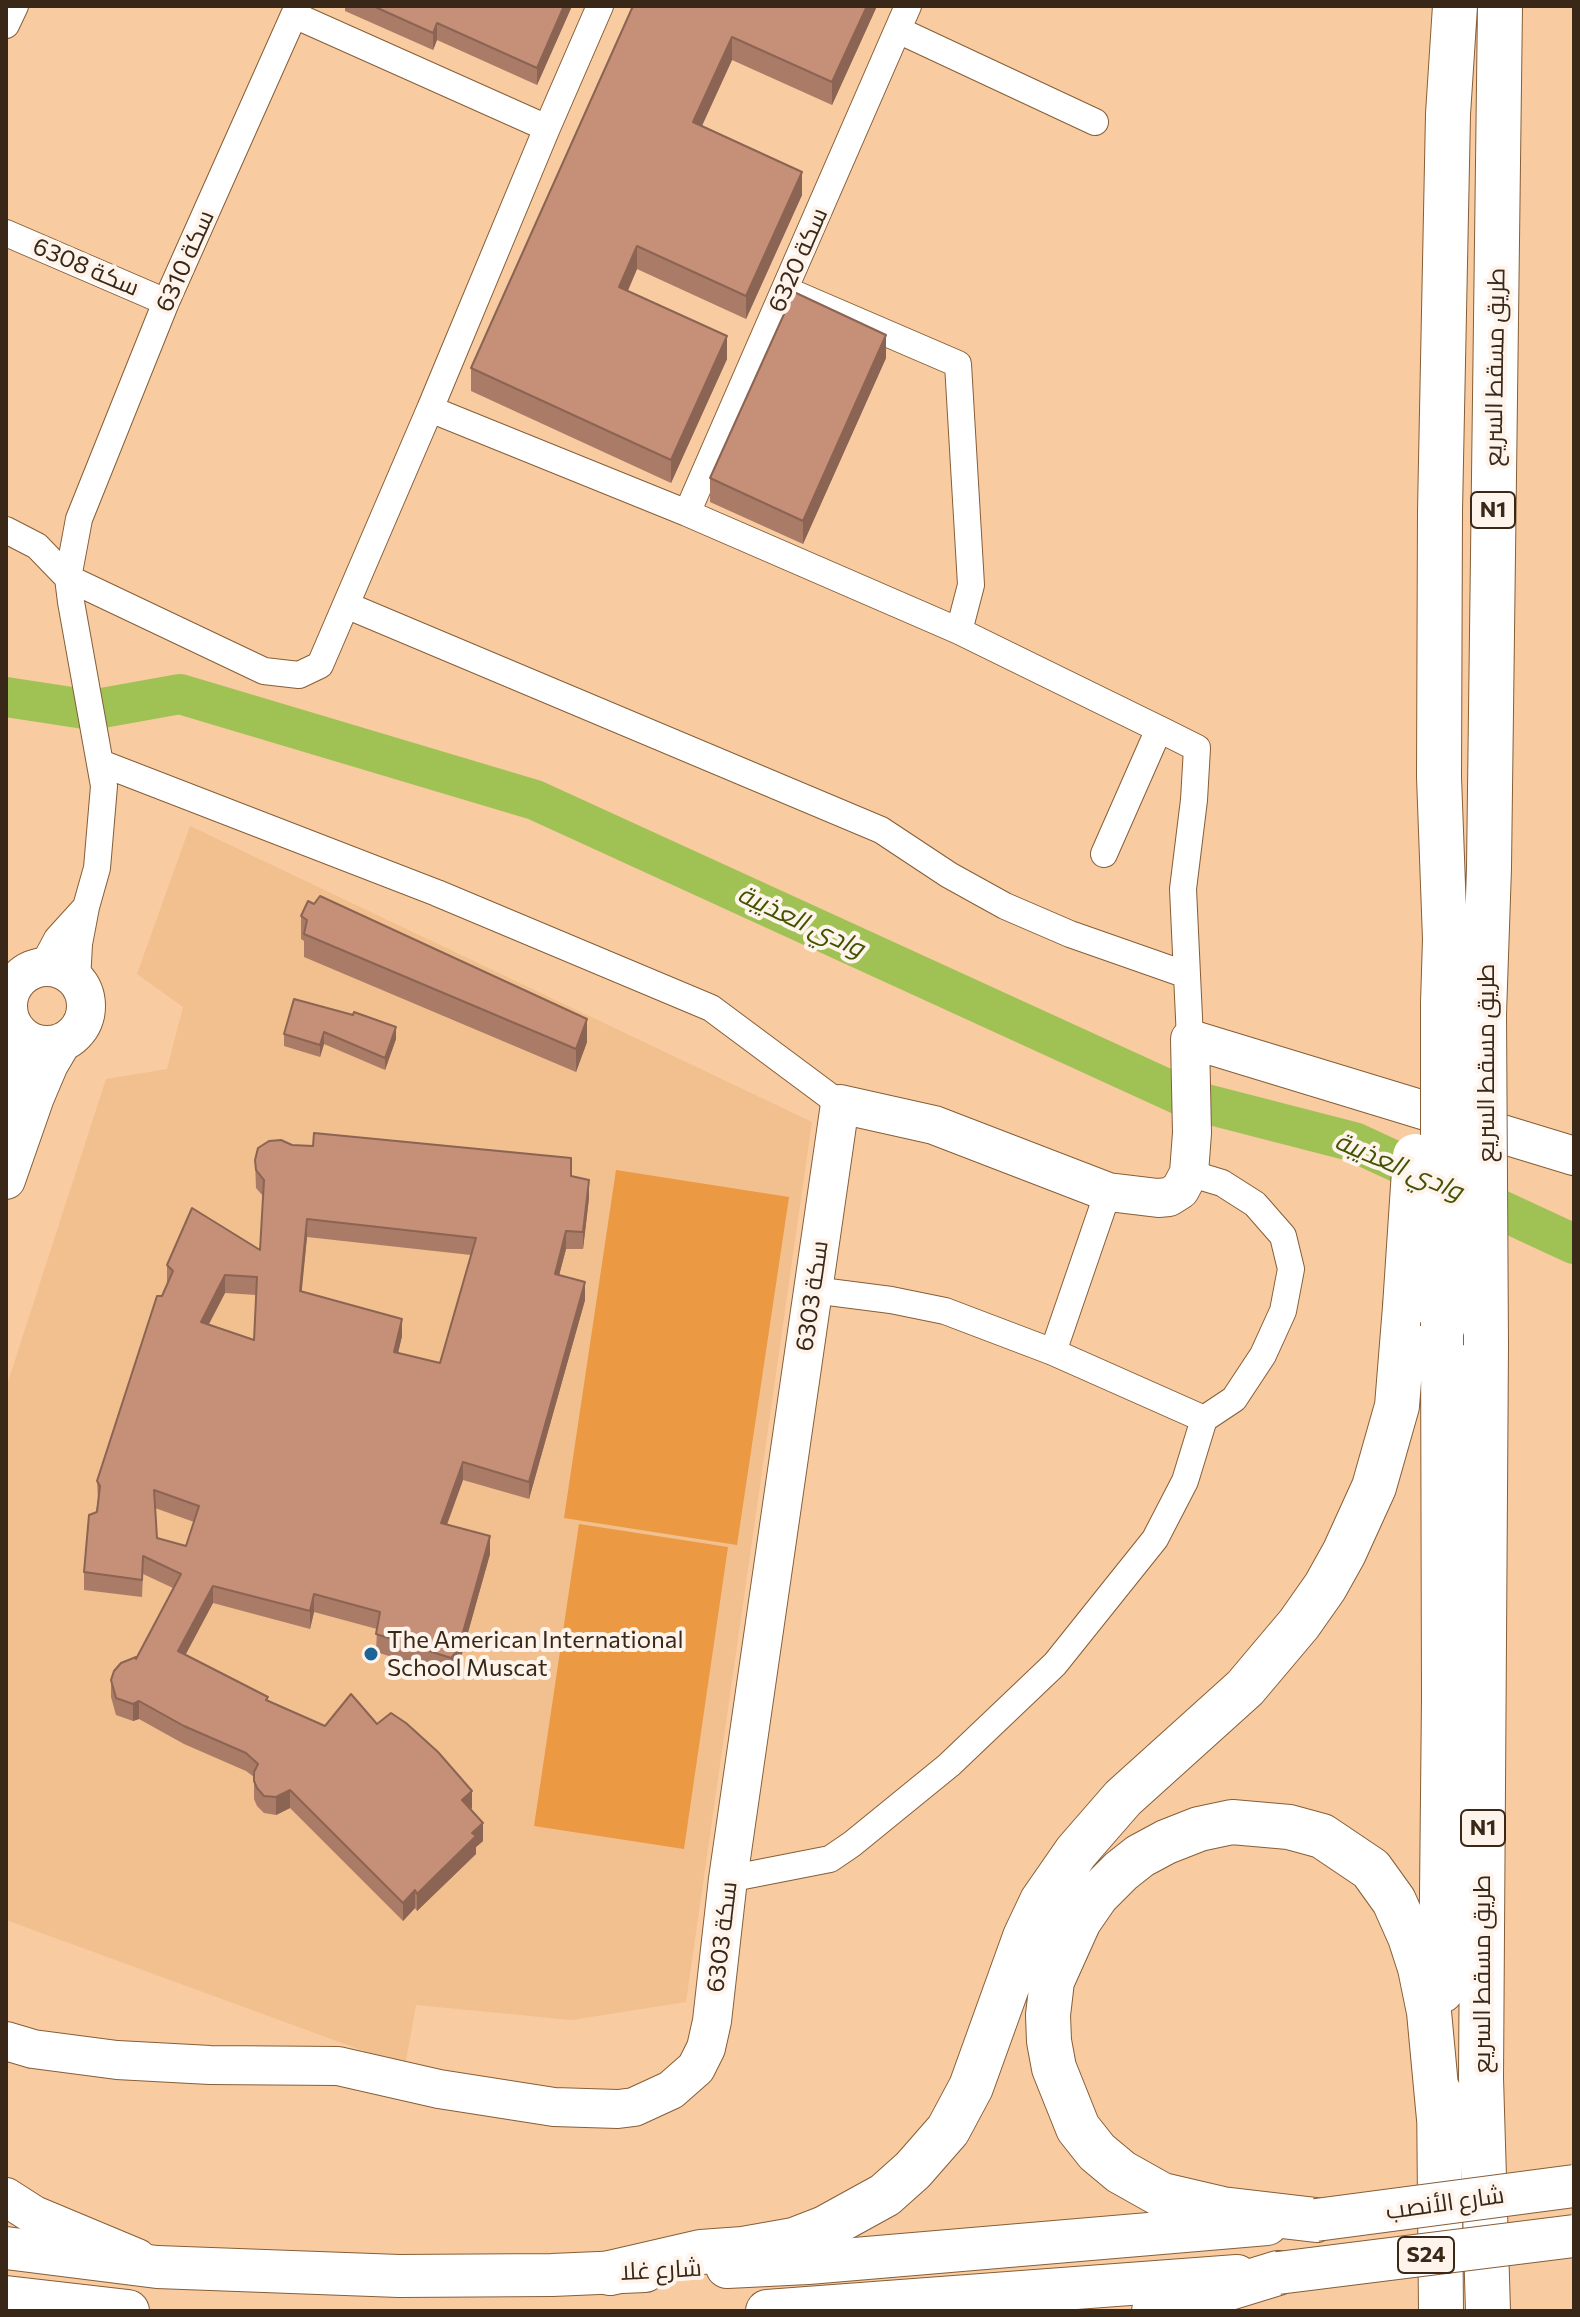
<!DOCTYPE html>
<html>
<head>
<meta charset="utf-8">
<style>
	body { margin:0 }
	#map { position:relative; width:1580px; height:2317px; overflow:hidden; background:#f9cba1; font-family:Commissioner,sans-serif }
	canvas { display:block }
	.frame { position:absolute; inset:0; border:8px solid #392817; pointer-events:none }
</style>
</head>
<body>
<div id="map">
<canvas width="1580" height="2317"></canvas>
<div class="frame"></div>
</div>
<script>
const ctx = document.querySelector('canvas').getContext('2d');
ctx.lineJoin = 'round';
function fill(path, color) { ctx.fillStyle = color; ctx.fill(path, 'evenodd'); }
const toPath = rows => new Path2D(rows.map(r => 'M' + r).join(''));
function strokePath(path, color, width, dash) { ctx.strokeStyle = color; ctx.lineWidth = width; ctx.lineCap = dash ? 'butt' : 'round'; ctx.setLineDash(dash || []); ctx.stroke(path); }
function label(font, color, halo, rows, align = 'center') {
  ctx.font = font + ' Commissioner,Cairo,sans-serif'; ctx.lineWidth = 8; ctx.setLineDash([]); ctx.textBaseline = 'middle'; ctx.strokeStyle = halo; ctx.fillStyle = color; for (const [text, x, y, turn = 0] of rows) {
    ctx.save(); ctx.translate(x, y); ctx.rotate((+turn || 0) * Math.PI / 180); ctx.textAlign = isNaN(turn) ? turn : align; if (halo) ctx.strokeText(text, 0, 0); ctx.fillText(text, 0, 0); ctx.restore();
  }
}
fill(toPath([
	[190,826,812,1122,686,2002,572,2020,416,2005,405,2066,6,1920,6,1388,106,1079,167,1069,183,1007,137,974]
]), '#f2bf8f');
fill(toPath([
	[616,1170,789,1197,737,1545,564,1518],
	[579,1524,728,1547,684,1849,534,1826]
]), '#eb9942');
strokePath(toPath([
	[6,697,91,710,180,694,535,800,1191,1100,1354,1142,1574,1244]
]), '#a0c255', 40);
const street = toPath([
	[600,6,547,128,430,409,687,513,959,631,1159,729,1104,854],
	[294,15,547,128],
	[6,25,15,6],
	[898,30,1095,122],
	[6,233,166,302],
	[793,293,958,364,971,585,959,631],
	[687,513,908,6],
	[6,530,37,546,68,578,264,671,299,675,320,665,430,409],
	[346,605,881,830,949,875,1005,906,1070,934,1187,975],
	[1159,729,1197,748,1194,800,1183,889,1190,1039],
	[101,763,437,893,711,1008,840,1104],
	[42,967,57,939,86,907],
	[77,981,79,944,86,907,97,868,104,786,71,602,68,578,79,519,166,302,298,6],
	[1189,1173,1222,1183,1255,1204,1283,1236,1291,1269,1283,1311,1263,1355,1234,1399,1204,1419],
	[1053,1352,1108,1192],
	[728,1879,830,1859,852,1844,949,1765,1055,1664,1155,1539,1185,1481,1204,1419,1053,1352,945,1311,891,1300,813,1290]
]);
const secondary = toPath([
	'8 1006a39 39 0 1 1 78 0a39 39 0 1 1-78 0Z',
	[6,1100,17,1059,17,1043,12,1024],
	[6,1180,35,1097,49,1064,62,1042],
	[6,2041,33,2049,117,2060,210,2065,338,2066,439,2089,554,2107,618,2109,634,2107,671,2090,696,2068,706,2048,712,2021,728,1879,840,1104,934,1125,1108,1192,1158,1198,1169,1197,1180,1190,1189,1173,1192,1133,1190,1039,1574,1156],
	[6,2197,34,2215,137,2258]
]);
const primary = toPath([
	[6,2248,157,2267,399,2276,552,2275,645,2271],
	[727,2267,808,2263,1267,2224],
	[6,2297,128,2311],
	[767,2311,1237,2276]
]);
const highway = toPath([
	[1443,1004,1445,939,1439,777,1440,511,1448,114,1455,6],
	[1484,1014,1489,868,1500,6],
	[1486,1345,1481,2078,1488,2311],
	[1441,1991,1444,1698,1443,1326],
	[1439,2092,1441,2311],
	[1316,2220,1222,2209,1162,2195,1121,2172,1097,2152,1078,2128,1054,2068,1049,2041,1048,2015,1052,1981,1079,1921,1097,1895,1121,1871,1140,1856,1166,1842,1199,1829,1232,1822,1289,1827,1322,1836,1371,1869,1394,1901,1410,1937,1420,1968,1429,2012,1439,2119],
	[610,2273,701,2252,743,2249,794,2240,825,2228,885,2195,913,2170,948,2130,971,2087,1025,1937,1042,1901,1076,1852,1123,1798,1245,1688,1299,1624,1325,1587,1344,1553,1374,1487,1397,1406,1405,1307],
	[1154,2311,1278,2273]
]);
strokePath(street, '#865e37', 28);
strokePath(secondary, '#865e37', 40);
strokePath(primary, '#865e37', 44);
strokePath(highway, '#865e37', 46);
strokePath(street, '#fff', 26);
strokePath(secondary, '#fff', 38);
strokePath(primary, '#fff', 42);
strokePath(highway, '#fff', 44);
const primaryBridge = toPath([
	[1316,2220,1574,2186],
	[1278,2273,1574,2236]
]);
const highwayBridge = toPath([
	[1484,1014,1486,1345],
	[1405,1307,1415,1156],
	[1443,1326,1443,1004]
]);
strokePath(primaryBridge, '#865e37', 44, []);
strokePath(highwayBridge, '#865e37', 46, []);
strokePath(primaryBridge, '#fff', 42);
strokePath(highwayBridge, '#fff', 44);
fill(toPath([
	[345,6,572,6,537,85,437,40,433,50,345,11],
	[633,6,877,6,832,105,732,60,702,126,802,195,746,319,637,269,628,291,727,359,671,483,471,391,471,368],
	[886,358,803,544,710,502,710,478],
	[301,916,587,1042,576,1072,304,957,304,941,301,939],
	[294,999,396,1039,385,1070,324,1044,320,1057,284,1046,284,1034],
	[292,1145,571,1176,589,1198,583,1249,566,1249,559,1275,585,1300,529,1499,463,1480,447,1525,490,1554,458,1668,451,1675,376,1652,377,1629,314,1612,310,1629,213,1603,185,1655,268,1701,325,1726,377,1724,472,1808,471,1809,483,1841,476,1847,476,1854,417,1911,415,1908,403,1921,290,1808,276,1815,264,1813,257,1806,254,1799,254,1777,246,1771,184,1744,139,1719,133,1721,116,1715,111,1697,111,1680,136,1659,173,1588,143,1574,142,1597,84,1590,84,1572,98,1500,97,1481,162,1296,168,1284,167,1282,167,1265,260,1250,263,1196,256,1188,255,1160],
	[307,1237,471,1255,440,1363,398,1353,402,1336,301,1292],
	[225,1293,256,1295,254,1340,209,1324],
	[155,1508,194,1522,186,1546,157,1538]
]), '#aa7b66');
fill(toPath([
	[564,6,572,6,537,85,537,68],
	[867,6,877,6,832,105,832,82],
	[437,23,437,40,433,50,433,33],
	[732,37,732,60,693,145,693,122],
	[802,172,802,195,746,319,746,296],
	[637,246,637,269,619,310,619,287],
	[886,335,886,358,803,544,803,521],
	[727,336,727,359,671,483,671,460],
	[587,1019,587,1042,576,1072,576,1049],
	[396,1027,396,1039,385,1070,385,1058],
	[324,1032,324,1044,320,1057,320,1045],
	[589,1180,589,1198,583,1249,583,1232],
	[307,1219,307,1237,300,1309,300,1291],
	[566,1231,566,1249,555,1291,555,1274],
	[225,1275,225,1293,201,1339,201,1322],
	[585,1282,585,1300,529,1499,529,1482],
	[402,1319,402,1336,394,1370,394,1352],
	[463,1462,463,1480,441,1540,441,1523],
	[490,1536,490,1554,458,1668,451,1675,451,1658],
	[213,1586,213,1603,178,1669,178,1651],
	[314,1594,314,1612,310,1629,310,1611],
	[139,1701,139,1719,133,1721,133,1704],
	[290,1790,290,1808,276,1815,276,1797],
	[472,1791,472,1808,462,1817,462,1800],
	[483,1823,483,1841,476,1847,476,1854,417,1911,417,1894,472,1833],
	[415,1890,415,1908,403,1921,403,1903]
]), '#8b6453');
const building = toPath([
	[373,6,564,6,537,68,437,23,433,33,373,6],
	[633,6,867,6,832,82,732,37,693,122,802,172,746,296,637,246,619,287,727,336,671,460,471,368,633,6],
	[794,292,886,335,803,521,710,478,794,292],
	[320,896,587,1019,576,1049,304,934,307,920,301,916,308,901,314,904,320,896],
	[294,999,353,1015,354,1012,396,1027,385,1058,324,1032,320,1045,284,1034,294,999],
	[314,1133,571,1158,571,1176,589,1180,583,1232,566,1231,555,1274,585,1282,529,1482,463,1462,441,1523,490,1536,458,1650,451,1658,376,1634,380,1612,314,1594,310,1611,213,1586,178,1651,268,1697,266,1700,325,1726,351,1694,377,1724,391,1713,406,1723,438,1752,472,1791,462,1800,483,1823,472,1833,476,1836,417,1894,415,1890,403,1903,290,1790,276,1797,264,1796,257,1788,254,1781,254,1772,258,1764,246,1753,184,1726,139,1701,133,1704,116,1698,111,1680,114,1671,121,1663,136,1657,136,1659,181,1574,143,1556,142,1580,84,1572,89,1515,97,1512,100,1486,97,1481,157,1296,162,1296,173,1271,167,1265,192,1208,260,1250,264,1180,256,1170,255,1160,258,1148,269,1141,281,1140,292,1145,313,1146,314,1133],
	[307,1219,476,1238,440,1363,394,1352,402,1319,300,1291,307,1219],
	[225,1275,257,1277,254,1340,201,1322,225,1275],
	[154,1490,199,1506,186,1546,157,1538,154,1490]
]);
fill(building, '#c68f77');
strokePath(building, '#8b6453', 2);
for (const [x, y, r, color] of [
	[371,1654,8,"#1b6598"]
]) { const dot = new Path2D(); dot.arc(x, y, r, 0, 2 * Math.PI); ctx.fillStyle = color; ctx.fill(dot); strokePath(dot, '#fef4ec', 3); }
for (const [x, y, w] of [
	[1493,510,44],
	[1483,1828,44],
	[1426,2255,56]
]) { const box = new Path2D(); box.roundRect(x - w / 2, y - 18, w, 36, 6); ctx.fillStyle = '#fef4ec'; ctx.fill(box); strokePath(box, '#392817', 2); }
label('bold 22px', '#392817', null, [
	["N1",1493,510],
	["N1",1483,1828],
	["S24",1426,2255]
]);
label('24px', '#392817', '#fef4ec', [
	["سكة 6320",798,260,-66],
	["سكة 6310",185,261,-66],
	["سكة 6308",86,267,23],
	["طريق مسقط السريع",1495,367,-89],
	["طريق مسقط السريع",1486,1063,-90],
	["سكة 6303",812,1296,-82],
	["سكة 6303",722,1937,-83],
	["طريق مسقط السريع",1482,1974,-90],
	["شارع الأنصب",1445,2203,-8],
	["شارع غلا",661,2270,-3]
]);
label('24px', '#392817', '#fef4ec', [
	["The American International",387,1640],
	["School Muscat",387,1668]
], 'left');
label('italic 26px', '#405400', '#fef4ec', [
	["وادي العذيبة",801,921,25],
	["وادي العذيبة",1399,1166,23]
]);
</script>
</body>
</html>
